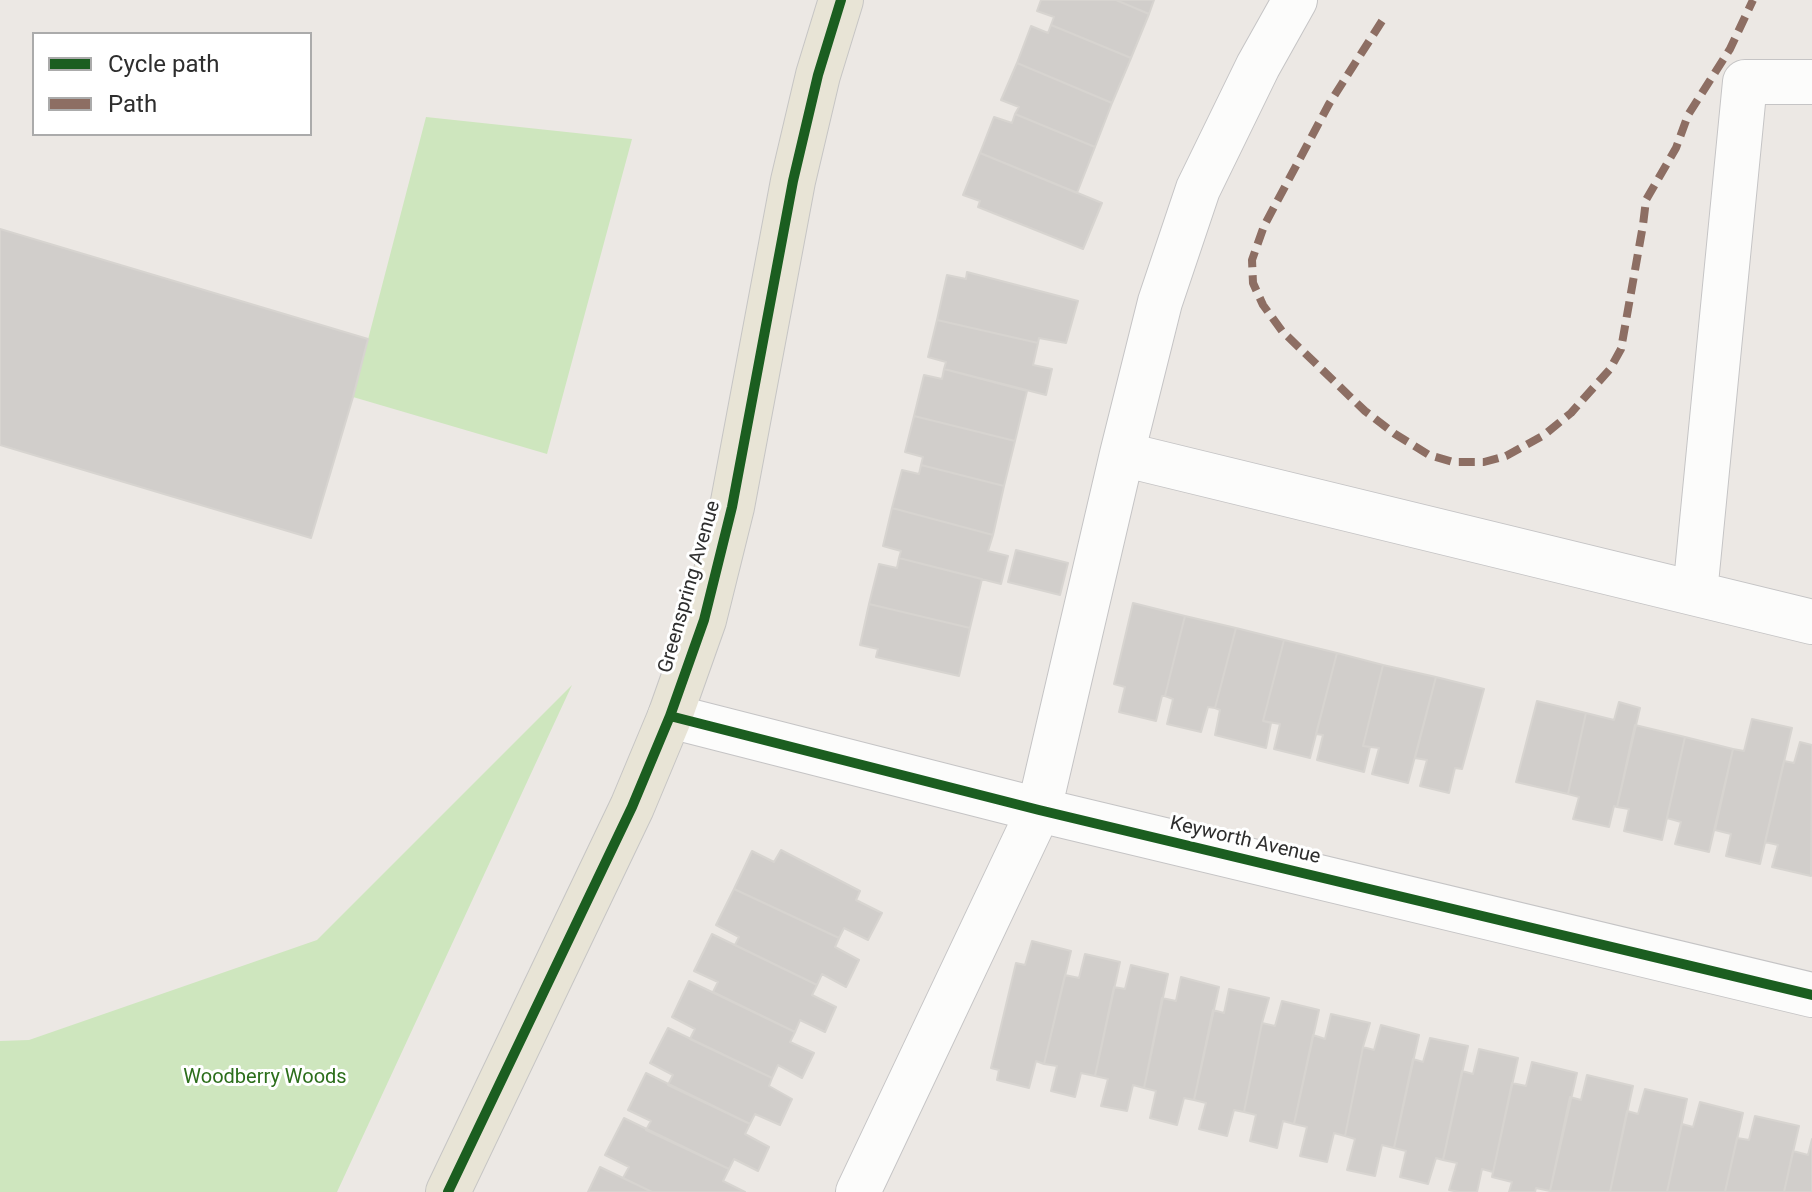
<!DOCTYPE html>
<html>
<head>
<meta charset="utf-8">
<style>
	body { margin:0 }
	#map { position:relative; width:1812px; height:1192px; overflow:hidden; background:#ece8e4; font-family:Roboto,sans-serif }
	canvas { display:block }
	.legend { position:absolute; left:32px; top:32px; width:280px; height:104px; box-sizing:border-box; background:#fff; border:2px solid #ababab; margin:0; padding:10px 14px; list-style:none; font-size:24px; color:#2e2e2e }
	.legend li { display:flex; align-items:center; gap:16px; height:40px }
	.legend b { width:40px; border:2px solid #ababab }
</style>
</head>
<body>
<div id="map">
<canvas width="1812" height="1192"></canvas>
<ul class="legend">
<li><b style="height:10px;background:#1b5e20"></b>Cycle path</li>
<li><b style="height:10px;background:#8d6e63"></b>Path</li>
</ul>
</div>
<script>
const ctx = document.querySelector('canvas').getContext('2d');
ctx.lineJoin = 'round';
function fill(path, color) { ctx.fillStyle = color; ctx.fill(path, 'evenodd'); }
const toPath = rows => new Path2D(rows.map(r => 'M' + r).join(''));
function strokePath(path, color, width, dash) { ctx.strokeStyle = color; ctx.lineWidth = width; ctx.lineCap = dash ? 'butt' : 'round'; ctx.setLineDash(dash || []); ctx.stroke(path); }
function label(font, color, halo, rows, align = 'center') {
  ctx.font = font + ' Roboto,sans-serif'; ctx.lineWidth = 6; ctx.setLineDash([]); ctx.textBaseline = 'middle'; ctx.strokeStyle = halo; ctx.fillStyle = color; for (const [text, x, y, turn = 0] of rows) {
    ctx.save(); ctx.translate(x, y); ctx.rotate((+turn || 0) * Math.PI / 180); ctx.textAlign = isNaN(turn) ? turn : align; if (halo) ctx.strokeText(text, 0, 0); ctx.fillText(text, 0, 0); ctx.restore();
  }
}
fill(toPath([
	[426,117,632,139,547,454,353,397],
	[572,685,337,1192,0,1192,0,1041,29,1040,317,940]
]), '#cee6be');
const building = toPath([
	[1041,0,1116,0,1149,14,1131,58,1051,25,1054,17,1037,11,1041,0],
	[1116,0,1154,0,1149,14,1116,0],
	[1051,25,1131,58,1112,103,1017,63,1031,26,1048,33,1051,25],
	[1017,63,1112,103,1095,147,1015,114,1019,107,1001,100,1017,63],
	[1015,114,1095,147,1077,193,980,153,994,117,1012,123,1015,114],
	[980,153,1102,203,1083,249,978,207,980,201,963,195,980,153],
	[0,229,368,339,353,397,311,538,0,445,0,229],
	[967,272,1078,301,1066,343,1039,338,1038,343,937,320,947,275,966,279,967,272],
	[937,320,1038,343,1033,365,1052,369,1046,395,944,369,946,362,928,357,937,320],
	[944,369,1027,391,1015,441,914,416,924,375,942,379,944,369],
	[914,416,1015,441,1004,486,921,465,923,457,905,452,914,416],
	[921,465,1004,486,993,535,892,508,902,470,919,474,921,465],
	[892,508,993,535,988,551,1008,556,1001,584,899,558,901,551,883,546,892,508],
	[1016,550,1068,563,1060,595,1008,582,1016,550],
	[899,558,982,579,970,628,869,604,879,564,897,568,899,558],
	[1133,603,1185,616,1165,696,1162,696,1156,721,1119,712,1125,687,1114,684,1133,603],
	[869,604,970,628,959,676,876,657,878,649,860,645,869,604],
	[1185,616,1236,628,1215,708,1208,707,1201,732,1167,724,1173,699,1165,696,1185,616],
	[1236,628,1284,640,1263,721,1271,723,1266,748,1215,735,1220,710,1215,708,1236,628],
	[1284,640,1337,653,1310,758,1274,749,1280,724,1263,721,1284,640],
	[1337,653,1383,665,1363,746,1370,747,1364,772,1317,760,1323,735,1316,734,1337,653],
	[1383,665,1436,677,1408,783,1372,774,1379,748,1363,746,1383,665],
	[1436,677,1484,689,1462,769,1455,768,1449,793,1420,786,1427,760,1415,758,1436,677],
	[1537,701,1586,713,1568,794,1516,782,1537,701],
	[1619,702,1640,708,1617,807,1614,806,1609,827,1573,819,1579,797,1568,794,1586,713,1614,720,1619,702],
	[1752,719,1792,728,1760,864,1726,856,1731,834,1715,830,1733,749,1744,751,1752,719],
	[1635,725,1685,737,1662,840,1624,831,1629,809,1617,807,1635,725],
	[1685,737,1733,749,1709,852,1675,844,1681,822,1667,818,1685,737],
	[1800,742,1812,745,1811,876,1772,867,1778,845,1765,842,1784,761,1794,763,1800,742],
	[781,850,860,891,856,900,882,913,868,940,844,928,839,938,734,889,752,851,774,862,781,850],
	[734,889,839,938,835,947,859,960,846,987,822,974,817,985,735,945,739,937,716,925,734,889],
	[712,934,817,985,812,995,836,1007,825,1032,800,1020,795,1032,713,992,718,982,694,971,712,934],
	[1032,941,1071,951,1044,1064,1036,1061,1029,1088,997,1080,999,1070,991,1068,1016,963,1025,965,1032,941],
	[1085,954,1120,962,1095,1076,1081,1073,1075,1097,1051,1091,1057,1066,1044,1064,1065,975,1079,978,1085,954],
	[1131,965,1168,974,1144,1088,1133,1085,1127,1111,1101,1106,1108,1079,1095,1076,1114,987,1125,989,1131,965],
	[1181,977,1219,987,1194,1100,1184,1098,1177,1125,1150,1118,1156,1091,1144,1088,1162,998,1176,1001,1181,977],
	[689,981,795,1032,790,1042,814,1053,802,1078,778,1065,772,1078,690,1039,695,1029,672,1017,689,981],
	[1229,989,1269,998,1262,1023,1244,1112,1234,1110,1227,1136,1199,1129,1206,1103,1194,1100,1213,1010,1224,1013,1229,989],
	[1282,1001,1319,1010,1294,1124,1283,1121,1277,1148,1250,1141,1256,1115,1244,1112,1262,1023,1275,1026,1282,1001],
	[1331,1014,1370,1023,1363,1047,1345,1136,1334,1133,1327,1162,1300,1156,1307,1127,1294,1124,1313,1035,1325,1039,1331,1014],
	[1381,1025,1419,1035,1394,1148,1382,1145,1375,1176,1347,1170,1355,1139,1345,1136,1363,1047,1374,1050,1381,1025],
	[668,1028,772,1078,769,1086,792,1099,780,1125,755,1114,750,1124,668,1085,673,1075,650,1063,668,1028],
	[1430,1038,1468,1046,1443,1160,1436,1158,1428,1184,1400,1177,1406,1151,1394,1148,1413,1059,1423,1062,1430,1038],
	[1479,1049,1518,1058,1493,1172,1482,1169,1477,1192,1459,1192,1449,1190,1457,1163,1443,1160,1462,1071,1473,1074,1479,1049],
	[1532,1062,1577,1073,1550,1191,1536,1188,1535,1192,1509,1192,1512,1182,1492,1177,1512,1083,1526,1086,1532,1062],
	[646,1073,750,1124,745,1134,769,1147,758,1171,734,1159,729,1169,646,1130,651,1121,628,1110,646,1073],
	[1587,1075,1633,1086,1610,1192,1550,1191,1570,1097,1581,1100,1587,1075],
	[1645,1089,1687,1099,1667,1192,1610,1192,1627,1111,1638,1114,1645,1089],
	[1700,1102,1743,1113,1725,1192,1667,1192,1682,1124,1693,1127,1700,1102],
	[1755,1116,1799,1126,1784,1192,1725,1192,1737,1138,1749,1140,1755,1116],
	[624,1118,729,1169,723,1181,745,1192,652,1192,623,1178,629,1167,605,1155,624,1118],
	[1812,1139,1812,1192,1784,1192,1793,1151,1808,1155,1812,1139],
	[600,1167,623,1178,652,1192,588,1192,600,1167]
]);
fill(building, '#d1cecb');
strokePath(building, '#d7d4d0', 2);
const minor = toPath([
	[1122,454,1812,622],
	[1695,593,1745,82,1812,82],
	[670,716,1039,810,1812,995],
	[858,1192,1039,810,1122,454,1160,302,1198,189,1258,66,1295,0]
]);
const major = toPath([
	[448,1192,632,807,670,716,704,620,732,507,793,181,818,75,841,0]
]);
strokePath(minor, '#c5c4c5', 46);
strokePath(major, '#c6c5c4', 46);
strokePath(minor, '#fcfcfb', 44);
strokePath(major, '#e8e4d6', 44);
strokePath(toPath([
	[1382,21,1329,104,1264,226,1252,260,1253,283,1263,305,1282,331,1365,411,1395,434,1429,455,1453,462,1484,462,1506,456,1544,435,1571,413,1610,369,1621,349,1643,225,1646,200,1676,148,1688,115,1730,49,1753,0]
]), '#8d6e63', 8, [16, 8]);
strokePath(toPath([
	[670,716,1039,810,1812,995],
	[448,1192,632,807,670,716,704,620,732,507,793,181,818,75,841,0]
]), '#1b5e20', 10);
label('20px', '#2e2e2e', '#fff', [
	["Greenspring Avenue",690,587,-74],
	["Keyworth Avenue",1245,841,13]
]);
label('20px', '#2c6e1b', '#fff', [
	["Woodberry Woods",265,1078]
]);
</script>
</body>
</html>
